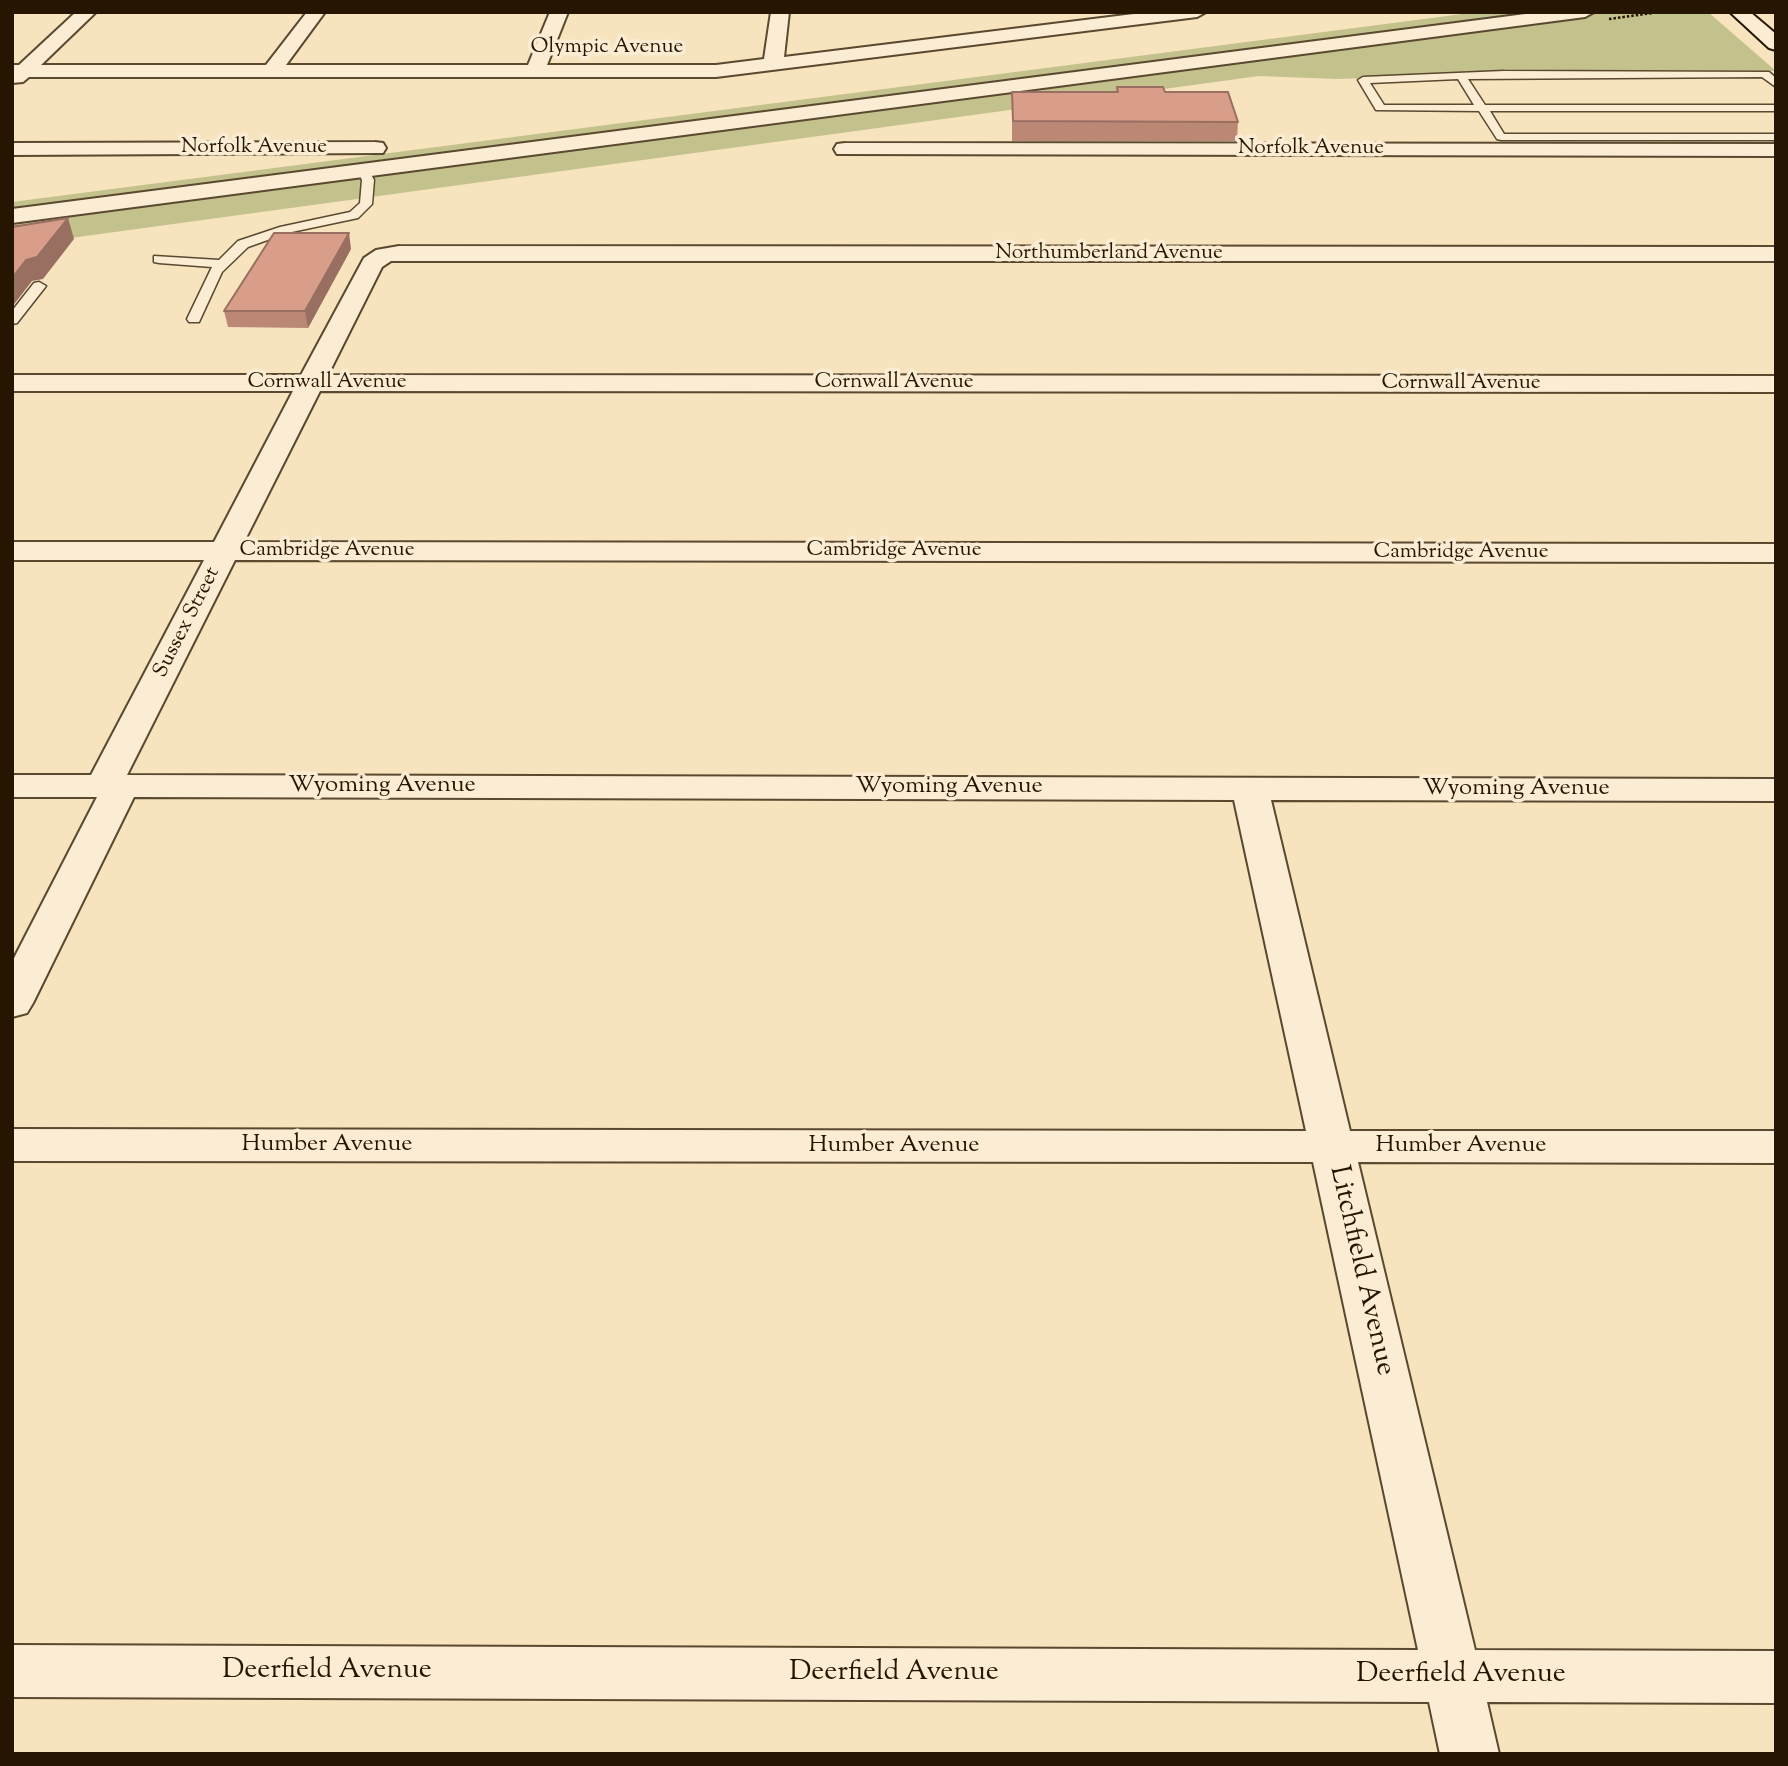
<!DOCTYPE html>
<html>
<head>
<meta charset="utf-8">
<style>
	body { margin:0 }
	#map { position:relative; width:1788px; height:1766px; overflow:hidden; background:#f7e3bd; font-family:"Sorts Mill Goudy",serif }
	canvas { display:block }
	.frame { position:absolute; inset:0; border:14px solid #261500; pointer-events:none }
</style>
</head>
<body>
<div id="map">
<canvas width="1788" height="1766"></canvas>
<div class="frame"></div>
</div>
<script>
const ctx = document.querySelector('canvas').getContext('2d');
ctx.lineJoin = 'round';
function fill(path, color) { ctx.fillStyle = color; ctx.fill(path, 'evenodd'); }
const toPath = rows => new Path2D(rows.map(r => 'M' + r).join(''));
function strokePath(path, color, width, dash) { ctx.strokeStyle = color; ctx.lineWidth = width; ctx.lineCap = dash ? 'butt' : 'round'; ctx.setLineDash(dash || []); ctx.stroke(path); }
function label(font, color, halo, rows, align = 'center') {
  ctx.font = font + ' "Sorts Mill Goudy",serif'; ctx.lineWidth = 7; ctx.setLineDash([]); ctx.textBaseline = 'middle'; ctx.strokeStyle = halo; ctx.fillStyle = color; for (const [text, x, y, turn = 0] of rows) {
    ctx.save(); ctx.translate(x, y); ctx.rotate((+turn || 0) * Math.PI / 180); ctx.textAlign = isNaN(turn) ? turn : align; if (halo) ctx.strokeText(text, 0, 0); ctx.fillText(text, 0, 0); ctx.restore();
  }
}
fill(toPath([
	[1478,12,1708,12,1776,71,1600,70,1337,79,1259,76,12,246,12,202]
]), '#c3c18c');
const lane = toPath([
	[1504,71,1769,72,1776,78,1776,87,1762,77,1468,79,1485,105,1776,105,1776,111,1490,111,1504,134,1776,134,1776,140,1501,140,1497,139,1479,111,1376,110,1358,80,1363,77,1504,71],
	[1458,79,1474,105,1384,105,1370,83,1458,79],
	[363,166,367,167,374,180,372,204,358,218,287,233,248,247,222,272,199,322,189,322,187,319,212,267,159,263,154,262,154,256,219,260,238,241,280,227,350,212,360,203,362,180,357,170,363,166],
	[39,282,46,286,17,323,12,324,12,311,34,283,39,282]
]);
const street = toPath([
	[76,12,96,12,41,65,266,65,307,12,325,12,286,65,528,65,550,12,568,12,547,65,716,65,764,59,771,12,789,12,784,57,1150,12,1206,12,1197,17,716,77,29,77,23,82,12,83,12,65,19,65,76,12],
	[1541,12,1594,12,1585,17,12,223,12,209,1541,12],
	[375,142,383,143,386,148,383,153,12,155,12,143,375,142],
	[845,143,1776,144,1776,156,837,154,834,149,837,144,845,143],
	[399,246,1776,247,1776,261,391,261,382,267,328,375,1776,376,1776,392,320,391,244,542,1776,544,1776,562,235,560,127,775,1776,779,1776,801,1271,800,1350,1131,1776,1131,1776,1163,1358,1162,1475,1650,1776,1651,1776,1703,1487,1702,1499,1754,1440,1754,1429,1702,12,1697,12,1645,1418,1650,1313,1162,12,1161,12,1129,1306,1131,1234,800,134,797,33,1003,27,1013,12,1017,12,962,97,797,12,797,12,775,91,775,204,560,12,560,12,542,214,542,293,391,12,391,12,375,301,375,364,258,376,250,399,246]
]);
const secondary = toPath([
	[1730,12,1750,12,1776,34,1776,50,1769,48,1730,12]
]);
strokePath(lane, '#5a482f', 3);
strokePath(street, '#5a482f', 4);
strokePath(secondary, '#261500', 4);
strokePath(toPath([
	[1609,19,1660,12]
]), '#261500', 2.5, [2.5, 2]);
fill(lane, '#faedd4');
fill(street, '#faedd4');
fill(secondary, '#faedd4');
fill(toPath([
	[1117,87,1165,92,1238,122,1237,141,1012,141,1012,92,1116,92],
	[351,249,308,328,228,327,224,311]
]), '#bb8876');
fill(toPath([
	[68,218,74,239,43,279,32,281,12,307,12,278,26,260],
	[349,233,351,249,308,328,305,311]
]), '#986f60');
const building = toPath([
	[1117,87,1163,87,1165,92,1228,92,1238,122,1013,121,1012,92,1118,92,1117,87],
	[68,218,37,257,26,260,12,278,12,227,68,218],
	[274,233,349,233,305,311,224,311,274,233]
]);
fill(building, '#d99e89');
strokePath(building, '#986f60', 2);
label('21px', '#261500', '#faedd4', [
	["Olympic Avenue",607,48],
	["Norfolk Avenue",254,148],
	["Norfolk Avenue",1311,149],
	["Northumberland Avenue",1109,254],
	["Cornwall Avenue",327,383],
	["Cornwall Avenue",894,383],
	["Cornwall Avenue",1461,384],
	["Cambridge Avenue",327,551],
	["Cambridge Avenue",894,551],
	["Cambridge Avenue",1461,553],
	["Sussex Street",188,623,-63]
]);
label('24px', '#261500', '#faedd4', [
	["Wyoming Avenue",382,787],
	["Wyoming Avenue",949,788],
	["Wyoming Avenue",1516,790],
	["Humber Avenue",327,1146],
	["Humber Avenue",894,1147],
	["Humber Avenue",1461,1147]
]);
label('28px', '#261500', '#faedd4', [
	["Litchfield Avenue",1360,1271,77],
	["Deerfield Avenue",327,1672],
	["Deerfield Avenue",894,1674],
	["Deerfield Avenue",1461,1676]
]);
</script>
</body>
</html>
